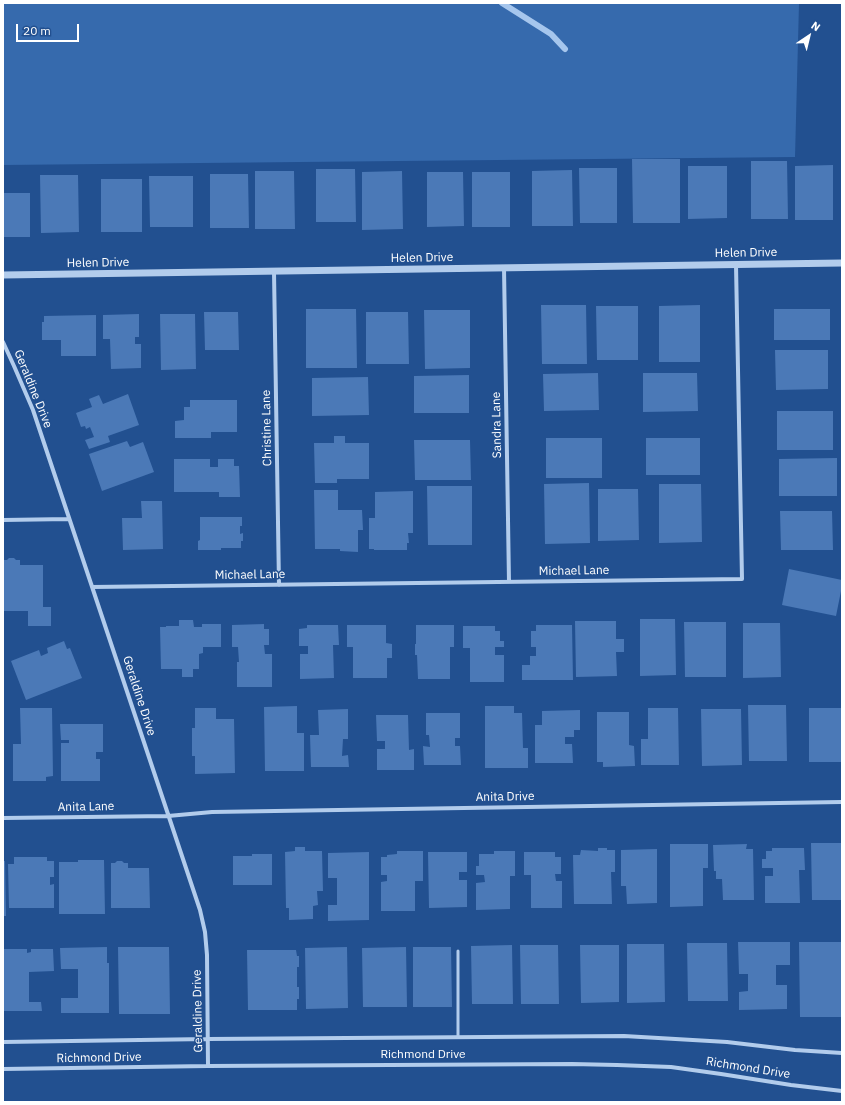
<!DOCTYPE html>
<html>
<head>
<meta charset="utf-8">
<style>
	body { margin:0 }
	#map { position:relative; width:845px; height:1105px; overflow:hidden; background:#225090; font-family:"IBM Plex Sans",sans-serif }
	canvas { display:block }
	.frame { position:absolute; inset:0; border:4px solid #fff; pointer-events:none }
	.north { position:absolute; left:789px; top:16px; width:40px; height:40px; -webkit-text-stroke:3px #225090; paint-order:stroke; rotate:35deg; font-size:11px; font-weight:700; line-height:16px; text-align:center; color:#fff }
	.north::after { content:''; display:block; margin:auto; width:14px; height:18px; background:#fff; clip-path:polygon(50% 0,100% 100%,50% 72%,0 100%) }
	.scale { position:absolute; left:16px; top:24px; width:63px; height:18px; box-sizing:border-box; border:2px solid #fff; border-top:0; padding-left:5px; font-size:12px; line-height:14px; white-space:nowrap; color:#fff; -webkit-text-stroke:3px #225090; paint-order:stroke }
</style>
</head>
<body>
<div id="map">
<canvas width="845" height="1105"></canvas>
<div class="frame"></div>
<div class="north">N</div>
<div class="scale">20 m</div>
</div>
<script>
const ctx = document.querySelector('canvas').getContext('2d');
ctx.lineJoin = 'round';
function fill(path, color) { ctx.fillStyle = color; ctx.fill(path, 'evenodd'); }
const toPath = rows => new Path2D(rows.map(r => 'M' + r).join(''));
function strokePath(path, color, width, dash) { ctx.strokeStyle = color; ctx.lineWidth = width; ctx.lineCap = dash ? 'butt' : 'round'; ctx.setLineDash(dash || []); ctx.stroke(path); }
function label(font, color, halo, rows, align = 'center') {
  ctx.font = font + ' "IBM Plex Sans",sans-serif'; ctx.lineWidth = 3; ctx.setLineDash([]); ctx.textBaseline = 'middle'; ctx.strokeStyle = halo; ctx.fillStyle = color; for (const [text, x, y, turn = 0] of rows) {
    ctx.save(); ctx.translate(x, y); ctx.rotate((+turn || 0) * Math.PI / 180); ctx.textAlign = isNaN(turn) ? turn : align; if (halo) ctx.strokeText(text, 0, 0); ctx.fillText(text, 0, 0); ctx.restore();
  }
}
fill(toPath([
	[3,3,799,3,795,157,3,165]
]), '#366aad');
strokePath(toPath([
	[502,3,551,34,565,49]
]), '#a6c6ed', 6);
fill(toPath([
	[632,159,680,159,680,223,633,223],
	[751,161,787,161,788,219,751,219],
	[833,165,833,220,795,220,795,166],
	[688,166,727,166,727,218,688,219],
	[579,168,617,168,617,223,580,223],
	[316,169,355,169,356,222,316,222],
	[572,170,573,226,532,226,532,171],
	[255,171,294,171,295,229,255,229],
	[402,171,403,229,362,230,362,172],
	[427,172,463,172,464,226,427,227],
	[472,172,510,172,510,227,472,227],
	[210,174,248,174,249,228,210,228],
	[40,175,78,175,79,232,41,233],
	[149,176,193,176,193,227,150,227],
	[101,179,142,179,142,232,101,232],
	[3,193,30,193,30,237,3,237],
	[541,305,586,305,587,364,542,364],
	[700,305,700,362,659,362,659,306],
	[596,306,638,306,638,360,597,360],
	[306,309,356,309,357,368,306,368],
	[774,309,830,309,830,340,774,340],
	[424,310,470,310,470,368,425,369],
	[204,312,238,312,239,350,205,350],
	[366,312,408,312,409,364,366,364],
	[139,314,139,337,135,337,135,344,141,344,141,368,111,369,110,339,103,339,103,315],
	[160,314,195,314,196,369,161,370],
	[96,315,96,356,61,356,61,340,42,340,42,322,44,322,44,316],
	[775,350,828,350,828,389,776,390],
	[598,373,599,410,544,411,543,374],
	[643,373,697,373,698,411,643,412],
	[469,375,469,413,414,413,414,376],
	[368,377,369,415,312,416,312,378],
	[128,394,139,425,108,436,110,442,89,449,85,440,94,437,90,427,86,429,85,426,81,427,76,413,92,407,89,399,99,395,103,404],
	[190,400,237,400,237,432,211,432,211,438,175,438,175,421,184,420,184,407,190,407],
	[777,411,833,411,833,450,777,450],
	[334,436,345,436,345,443,369,443,369,479,337,479,337,483,315,483,314,443,334,443],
	[546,438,602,438,602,478,546,478],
	[646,438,700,438,700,475,646,475],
	[414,440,470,440,471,480,415,480],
	[127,441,130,447,143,442,154,472,102,491,89,454],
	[837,458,837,496,779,496,779,459],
	[174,459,210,459,210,467,218,467,218,459,234,459,234,466,239,466,240,497,219,497,219,492,174,492],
	[589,483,590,543,545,544,544,484],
	[659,484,701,484,702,542,659,543],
	[427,486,472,486,472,545,428,545],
	[598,489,638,489,639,540,598,541],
	[314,490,338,490,338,510,362,510,363,530,358,530,358,552,340,551,340,549,315,549],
	[413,491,413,533,408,533,409,543,407,543,407,550,374,550,374,549,369,549,369,518,375,518,375,492],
	[141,501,162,501,163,549,123,550,122,518,142,518],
	[780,511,832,511,833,550,781,550],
	[200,517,242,517,242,526,240,526,240,534,243,533,243,541,241,541,241,548,221,548,221,550,198,550,198,541,200,540],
	[9,558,14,558,16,560,20,560,20,565,43,565,43,607,51,607,51,626,28,626,28,611,3,611,3,560,7,560],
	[789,569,842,580,842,586,836,616,782,605],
	[640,619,675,619,676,675,640,676],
	[179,620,193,620,194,627,202,627,202,624,221,624,221,647,203,647,203,653,199,654,199,669,193,669,193,677,182,677,182,669,161,669,160,627,166,627,166,626,179,626],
	[575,621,616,621,616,639,624,639,624,652,616,652,617,676,576,677],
	[684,622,726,622,726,677,685,677],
	[743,623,780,623,781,677,743,678],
	[264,624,264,629,269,629,269,645,264,645,265,654,272,654,272,687,237,687,237,662,239,662,238,647,232,647,232,625],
	[307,625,338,625,339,645,333,645,334,678,300,679,300,654,308,654,308,646,299,646,299,629,307,628],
	[347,625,386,625,386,643,392,644,392,658,387,658,387,678,353,678,353,647,347,647],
	[416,625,454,625,454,647,450,647,450,679,418,679,417,655,415,655,415,644,416,644],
	[536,625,572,625,573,680,522,680,522,665,530,665,530,656,536,656,536,647,531,647,531,631,536,631],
	[463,626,495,626,495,631,500,631,500,641,504,641,504,647,495,647,495,655,504,655,504,682,470,682,470,648,463,648],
	[64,641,67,649,70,648,82,678,26,700,11,661,39,650,41,656,48,653,47,648],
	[748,705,786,705,787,761,749,761],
	[297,706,297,733,304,733,304,771,265,771,264,707],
	[485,706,514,706,514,713,522,713,523,748,528,748,528,768,485,768],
	[20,708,52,708,53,776,46,777,46,781,13,781,13,744,21,744],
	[195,708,216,708,216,719,234,719,235,773,195,774,195,756,192,756,192,728,195,728],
	[648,708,678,708,679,765,641,765,641,739,648,739],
	[809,708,842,708,842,762,809,762],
	[348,709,348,739,343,739,342,756,348,755,349,767,311,767,310,735,319,735,318,710],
	[701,709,741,709,742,765,702,766],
	[580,710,580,730,574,730,574,737,565,737,565,744,572,744,573,763,535,763,535,725,542,725,542,711],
	[597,712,629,712,629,745,634,746,635,766,603,767,603,762,597,762],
	[426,713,460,713,460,738,455,738,455,746,460,746,461,765,424,765,423,746,430,747,429,735,426,735],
	[376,715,408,715,409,750,414,749,414,770,377,770,377,749,385,749,385,741,377,741],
	[60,724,103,724,103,752,96,752,96,759,100,759,100,781,61,781,61,743,69,743,69,740,61,740],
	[811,843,842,843,842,900,812,900],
	[670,844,708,844,708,868,703,868,703,906,670,907],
	[747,844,746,849,753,849,754,900,723,900,722,879,716,879,716,871,714,871,713,845],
	[295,847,305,847,305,851,322,851,323,891,317,891,318,905,313,906,313,919,289,920,289,908,286,908,285,852,295,851],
	[598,848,607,848,607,850,615,850,615,872,611,872,612,904,574,904,573,855,580,855,581,850,598,851],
	[772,848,804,848,805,870,799,870,800,903,765,903,765,876,773,876,773,868,762,868,762,859,766,859,766,851,772,851],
	[657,849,657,903,627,904,626,886,621,886,621,850],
	[397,851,423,851,423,881,415,881,415,911,381,911,381,882,387,881,387,875,381,875,381,857,387,857,387,855,397,854],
	[494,851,515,851,515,876,510,876,510,909,476,910,476,883,485,882,484,875,476,875,476,866,479,866,479,854,494,854],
	[369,852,369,920,328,921,328,905,337,905,337,878,328,878,328,853],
	[428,852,467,852,467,872,459,872,459,880,467,880,467,907,429,908],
	[524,852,555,852,555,857,561,857,561,874,555,874,556,881,562,881,562,908,531,908,531,875,524,875],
	[252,854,272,854,272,885,233,885,233,856,252,856],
	[14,857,47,857,47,861,54,861,54,877,50,877,50,885,54,884,54,908,9,908,8,864,14,864],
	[78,860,104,860,105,914,59,914,59,862,78,862],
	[3,861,5,861,6,916,3,916],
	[117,861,122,861,124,863,128,863,128,868,149,868,150,908,111,908,111,863,115,863],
	[738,942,790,942,790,965,776,965,776,985,787,985,787,1009,739,1010,739,992,748,991,748,974,739,974],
	[799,942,842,942,842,1017,800,1017],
	[687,943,727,943,728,1001,688,1001],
	[627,944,664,944,665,1002,627,1003],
	[512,945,513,1004,472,1004,471,946],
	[520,945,558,945,559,1004,521,1004],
	[580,945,619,945,619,1002,581,1003],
	[107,947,107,963,109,963,109,1013,61,1013,61,998,78,998,78,969,61,969,60,948],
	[118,947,169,947,170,1014,119,1014],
	[347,947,348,1008,306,1009,305,948],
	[406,947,407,1007,363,1007,362,948],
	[413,947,451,947,452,1007,413,1007],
	[3,949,27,949,27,953,31,952,31,949,53,949,54,971,29,972,29,1002,41,1002,42,1011,4,1011],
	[247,950,296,950,297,956,299,956,299,967,297,967,297,987,299,987,299,999,297,999,297,1010,248,1010]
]), '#4b79b7');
strokePath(toPath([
	[458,1036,458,951]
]), '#b2ccec', 3);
strokePath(toPath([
	[504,268,509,582],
	[274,272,279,585],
	[3,342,14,366,33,410,200,910,205,932,207,955,208,1066],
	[3,520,69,519],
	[92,587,742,579,736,265],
	[3,818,168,816,212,812,842,802],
	[3,1042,208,1039,624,1036,727,1042,795,1050,842,1053],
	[3,1069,208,1066,572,1064,617,1065,671,1067,721,1074,791,1085,842,1091]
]), '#b2ccec', 4);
strokePath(toPath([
	[3,275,842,263]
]), '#b2ccec', 7);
label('12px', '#fff', '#225090', [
	["Helen Drive",746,253,-1],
	["Helen Drive",422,258,-1],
	["Helen Drive",98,263,-1],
	["Geraldine Drive",33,389,68],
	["Sandra Lane",497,425,-91],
	["Christine Lane",267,428,-91],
	["Michael Lane",574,571,-1],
	["Michael Lane",250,575,-1],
	["Geraldine Drive",139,696,72],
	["Anita Drive",505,797,-1],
	["Anita Lane",86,807,-1],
	["Geraldine Drive",198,1011,-91],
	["Richmond Drive",423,1055],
	["Richmond Drive",99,1058,-1],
	["Richmond Drive",748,1068,9]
]);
</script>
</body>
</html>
